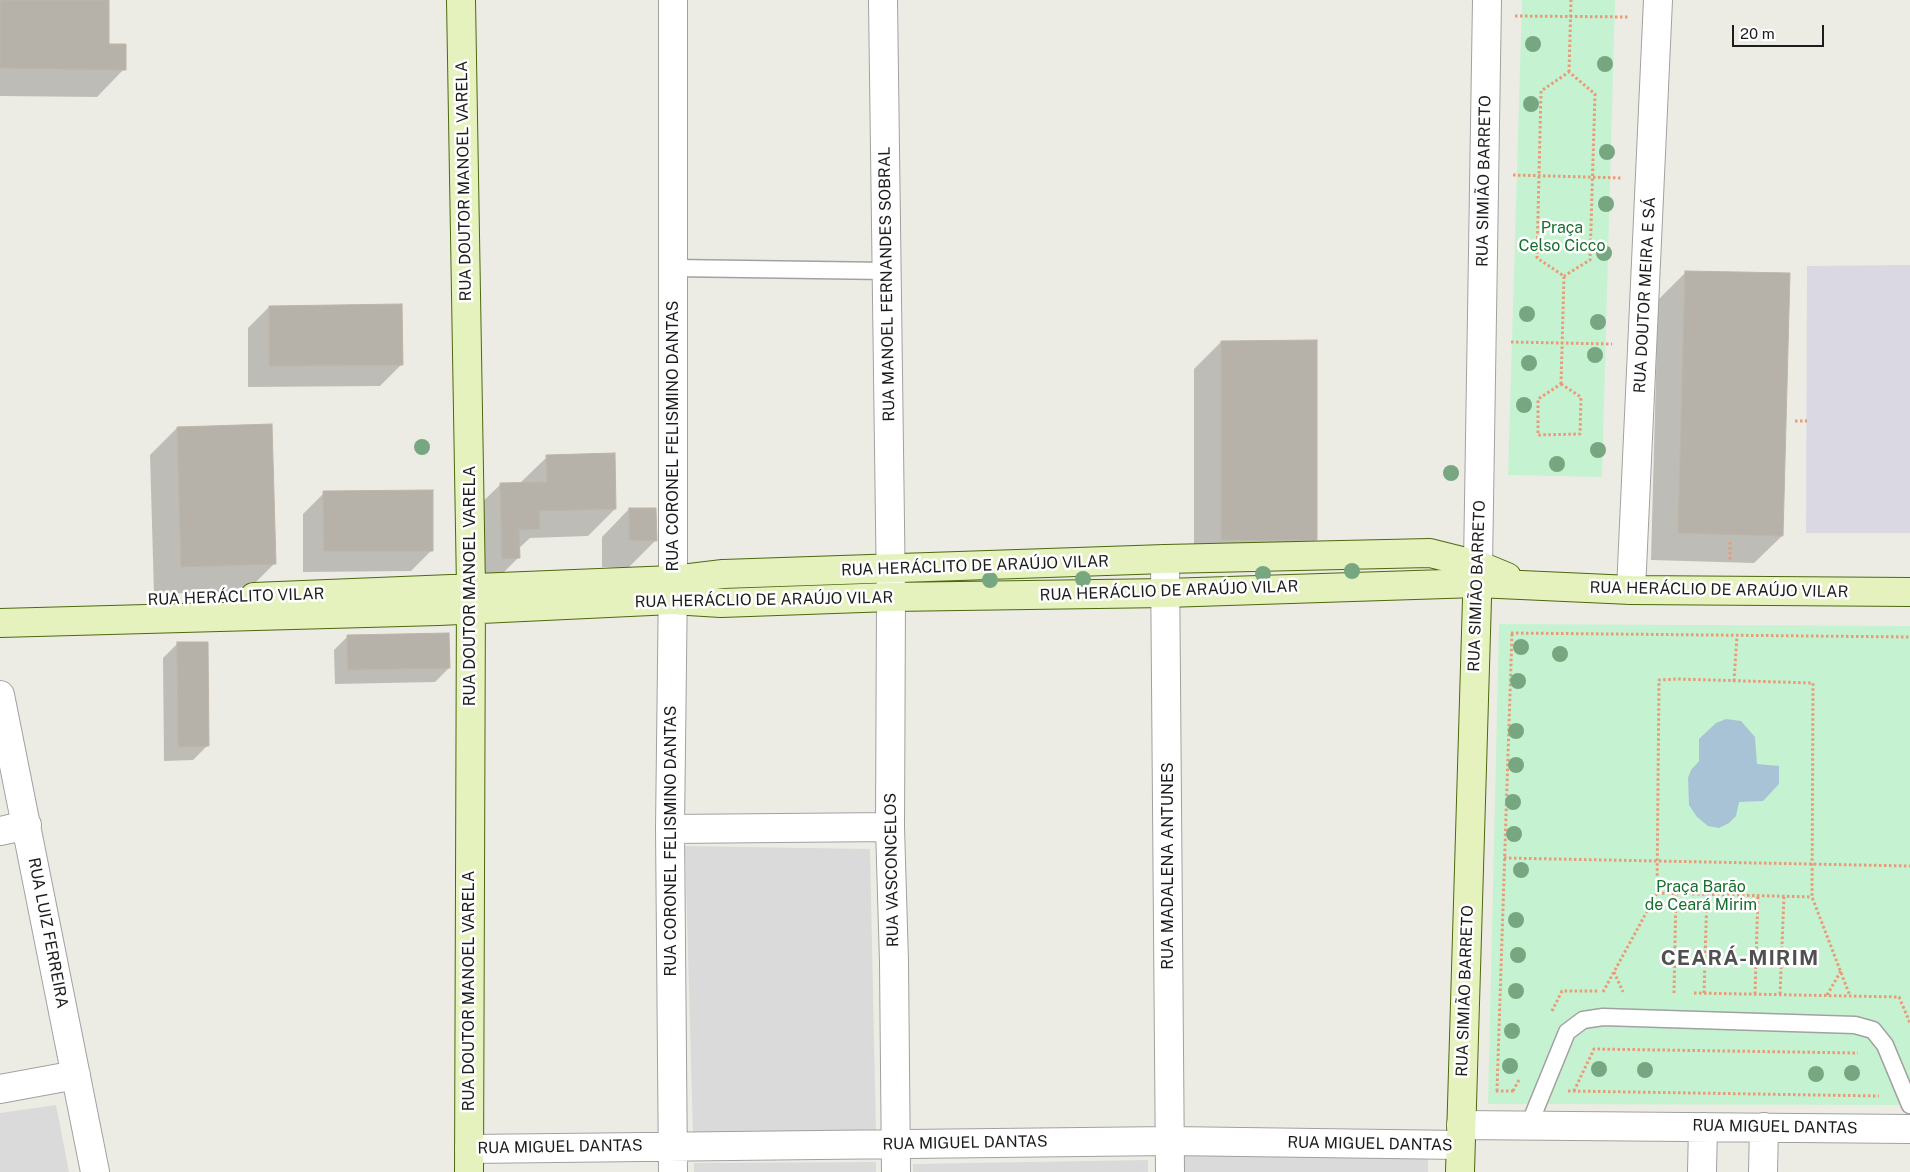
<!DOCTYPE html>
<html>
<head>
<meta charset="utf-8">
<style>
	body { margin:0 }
	#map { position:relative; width:1910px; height:1172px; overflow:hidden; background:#edece4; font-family:"Public Sans",sans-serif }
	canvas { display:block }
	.scale { position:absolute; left:1732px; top:25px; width:92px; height:22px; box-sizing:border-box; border:2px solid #1d1d1d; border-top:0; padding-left:6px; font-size:15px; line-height:18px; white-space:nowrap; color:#1d1d1d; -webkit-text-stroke:4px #fff; paint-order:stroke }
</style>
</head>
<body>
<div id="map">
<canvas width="1910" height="1172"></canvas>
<div class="scale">20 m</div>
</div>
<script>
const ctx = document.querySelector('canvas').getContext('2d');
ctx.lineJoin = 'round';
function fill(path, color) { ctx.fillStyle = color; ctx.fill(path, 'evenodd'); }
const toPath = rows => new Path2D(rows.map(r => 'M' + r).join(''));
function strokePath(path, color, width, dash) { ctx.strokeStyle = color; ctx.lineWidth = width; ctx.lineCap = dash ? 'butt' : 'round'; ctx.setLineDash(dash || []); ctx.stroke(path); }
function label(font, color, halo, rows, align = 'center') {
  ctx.font = font + ' "Public Sans",sans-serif'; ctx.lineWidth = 5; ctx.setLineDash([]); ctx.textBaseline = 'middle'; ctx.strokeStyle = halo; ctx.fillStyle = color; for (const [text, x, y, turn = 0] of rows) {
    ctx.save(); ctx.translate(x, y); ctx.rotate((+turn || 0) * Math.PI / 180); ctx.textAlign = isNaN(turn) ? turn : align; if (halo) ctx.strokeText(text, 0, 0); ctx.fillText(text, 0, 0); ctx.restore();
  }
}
fill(toPath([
	[685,846,870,849,876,1133,693,1135],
	[56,1105,69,1172,0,1172,0,1113],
	[1183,1155,1428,1159,1428,1172,1183,1172],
	[1148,1160,1148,1172,913,1172,913,1164],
	[876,1162,876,1172,694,1172,694,1163]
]), '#dbdada');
fill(toPath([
	[1522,0,1615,0,1602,477,1508,475],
	[1499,624,1910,626,1910,1105,1488,1104]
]), '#c5f3d2');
fill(toPath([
	[1910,265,1910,533,1806,533,1807,266]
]), '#dad8e3');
fill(toPath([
	[1726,719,1741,721,1755,737,1757,764,1779,766,1779,784,1763,801,1739,802,1736,816,1729,823,1719,828,1708,826,1697,817,1689,805,1688,778,1691,770,1699,761,1699,739,1716,723]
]), '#a9c3d6');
fill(toPath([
	[0,0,108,0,107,45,124,69,97,97,0,96],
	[1686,272,1782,536,1754,563,1651,560,1658,300],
	[269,307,402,364,380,386,248,387,248,328],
	[1221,342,1316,539,1289,567,1194,567,1194,369],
	[177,428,275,563,247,591,154,594,150,455],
	[547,457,615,509,588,536,530,538,518,549,518,558,491,585,475,586,473,511,501,484,520,483],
	[324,493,432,550,411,571,303,572,303,514],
	[629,509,656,540,628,568,602,567,602,537],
	[348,636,449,668,435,682,335,684,334,650],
	[177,644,207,746,193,760,164,761,163,658]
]), '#0003');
const building = toPath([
	[0,0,109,0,109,44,126,44,126,70,0,68,0,0],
	[1685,271,1790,273,1783,536,1678,533,1685,271],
	[402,304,403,365,269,366,269,306,402,304],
	[1317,340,1317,540,1221,540,1221,341,1317,340],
	[272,424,276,564,181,567,177,427,272,424],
	[615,453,616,509,539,511,540,529,519,530,520,558,502,559,500,483,547,482,546,455,615,453],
	[433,490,433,551,324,551,323,491,433,490],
	[629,508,656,508,657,541,629,540,629,508],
	[449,633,450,668,348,670,347,635,449,633],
	[177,642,208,642,209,746,178,747,177,642]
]);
fill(building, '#b6b2aa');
strokePath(building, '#bdb5a8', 1);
const lane = toPath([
	[673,268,887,271],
	[1529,1125,1567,1032,1583,1020,1603,1017,1855,1025,1873,1030,1885,1045,1910,1105]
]);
const street = toPath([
	[673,0,673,580,670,829,673,1172],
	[883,0,891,597,890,827,894,962,896,1172],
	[1165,559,1170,1172],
	[1478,565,1487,0],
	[1631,590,1658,0],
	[0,695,95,1172],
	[670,829,890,827],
	[0,831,27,825],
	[0,1089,76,1075],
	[1461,1125,1910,1129],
	[469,1149,1170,1141,1460,1145],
	[1702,1172,1703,1127],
	[1763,1172,1764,1127]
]);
const secondary = toPath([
	[461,0,471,588,469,1172],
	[254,597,673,580,723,574,1165,559,1430,553,1478,565,1507,577],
	[0,623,439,611,672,600,721,603,891,597,1166,593,1477,583,1631,590,1910,592],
	[1460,1172,1478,565]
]);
strokePath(lane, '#a1a1a1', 19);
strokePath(street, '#a1a1a1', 30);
strokePath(secondary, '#4d6810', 30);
strokePath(toPath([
	[1515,16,1629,17],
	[1569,72,1571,0],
	[1513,175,1622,178],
	[1511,342,1612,344],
	[1561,384,1564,276,1537,258,1541,91,1569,72,1595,94,1590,260,1564,276],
	[1561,384,1581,397,1580,434,1538,435,1538,399,1561,384],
	[1795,421,1807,421],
	[1730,542,1730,562],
	[1511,633,1910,637],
	[1734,681,1737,636],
	[1504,858,1910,866],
	[1657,893,1812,897],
	[1614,972,1623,992],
	[1603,992,1657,893,1659,680,1678,679,1813,683,1812,897,1850,996],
	[1674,993,1676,893],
	[1694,993,1899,997,1910,1023],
	[1704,993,1707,894],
	[1755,994,1758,895],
	[1780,994,1784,896],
	[1827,995,1841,971],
	[1552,1011,1562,991,1598,991],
	[1496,1091,1514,1091],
	[1497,1091,1512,633],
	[1513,1091,1520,1078],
	[1568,1091,1879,1096],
	[1574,1091,1594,1049,1858,1053]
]), '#eb9a77', 3, [2.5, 2.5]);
strokePath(lane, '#fff', 16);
strokePath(street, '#fff', 28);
strokePath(secondary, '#e5f2bd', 28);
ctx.fillStyle = '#77a780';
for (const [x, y] of [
	[1533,44],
	[1605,64],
	[1531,104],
	[1607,152],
	[1606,204],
	[1604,253],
	[1527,314],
	[1598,322],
	[1595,355],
	[1529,363],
	[1524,405],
	[422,447],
	[1598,450],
	[1557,464],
	[1451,473],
	[1352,571],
	[1263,574],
	[1083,579],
	[990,580],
	[1521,647],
	[1560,654],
	[1518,681],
	[1516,731],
	[1516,765],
	[1513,802],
	[1514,834],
	[1521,870],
	[1516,920],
	[1518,955],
	[1516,991],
	[1512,1031],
	[1510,1066],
	[1599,1069],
	[1645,1070],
	[1852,1073],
	[1816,1074]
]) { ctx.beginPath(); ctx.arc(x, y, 8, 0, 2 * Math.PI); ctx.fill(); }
label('16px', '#1d1d1d', '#fff', [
	["RUA DOUTOR MANOEL VARELA",464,181,-91],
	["RUA SIMIÃO BARRETO",1484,181,-89],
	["RUA MANOEL FERNANDES SOBRAL",887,284,-91],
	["RUA DOUTOR MEIRA E SÁ",1645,295,-87],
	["RUA CORONEL FELISMINO DANTAS",673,436,-90],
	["RUA HERÁCLITO DE ARAÚJO VILAR",975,566,-2],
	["RUA DOUTOR MANOEL VARELA",470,586,-90],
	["RUA SIMIÃO BARRETO",1477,586,-88],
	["RUA HERÁCLIO DE ARAÚJO VILAR",1719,590,1],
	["RUA HERÁCLIO DE ARAÚJO VILAR",1169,591,-2],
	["RUA HERÁCLITO VILAR",236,597,-2],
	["RUA HERÁCLIO DE ARAÚJO VILAR",764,600,-1],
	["RUA CORONEL FELISMINO DANTAS",671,841,-90],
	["RUA MADALENA ANTUNES",1168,866,-90],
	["RUA VASCONCELOS",892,870,-91],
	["RUA LUIZ FERREIRA",48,933,79],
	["RUA DOUTOR MANOEL VARELA",469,991,-90],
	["RUA SIMIÃO BARRETO",1465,991,-88],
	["RUA MIGUEL DANTAS",1775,1127,1],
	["RUA MIGUEL DANTAS",965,1143,-1],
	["RUA MIGUEL DANTAS",1370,1144,1],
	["RUA MIGUEL DANTAS",560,1147,-1]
]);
label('16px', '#176f2f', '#fff', [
	["Praça",1562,228],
	["Celso Cicco",1562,246],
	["Praça Barão",1701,887],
	["de Ceará Mirim",1701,905]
]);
ctx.letterSpacing = '1px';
label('bold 21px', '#505050', '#fff', [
	["CEARÁ-MIRIM",1740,959]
]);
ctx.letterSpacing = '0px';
</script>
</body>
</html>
